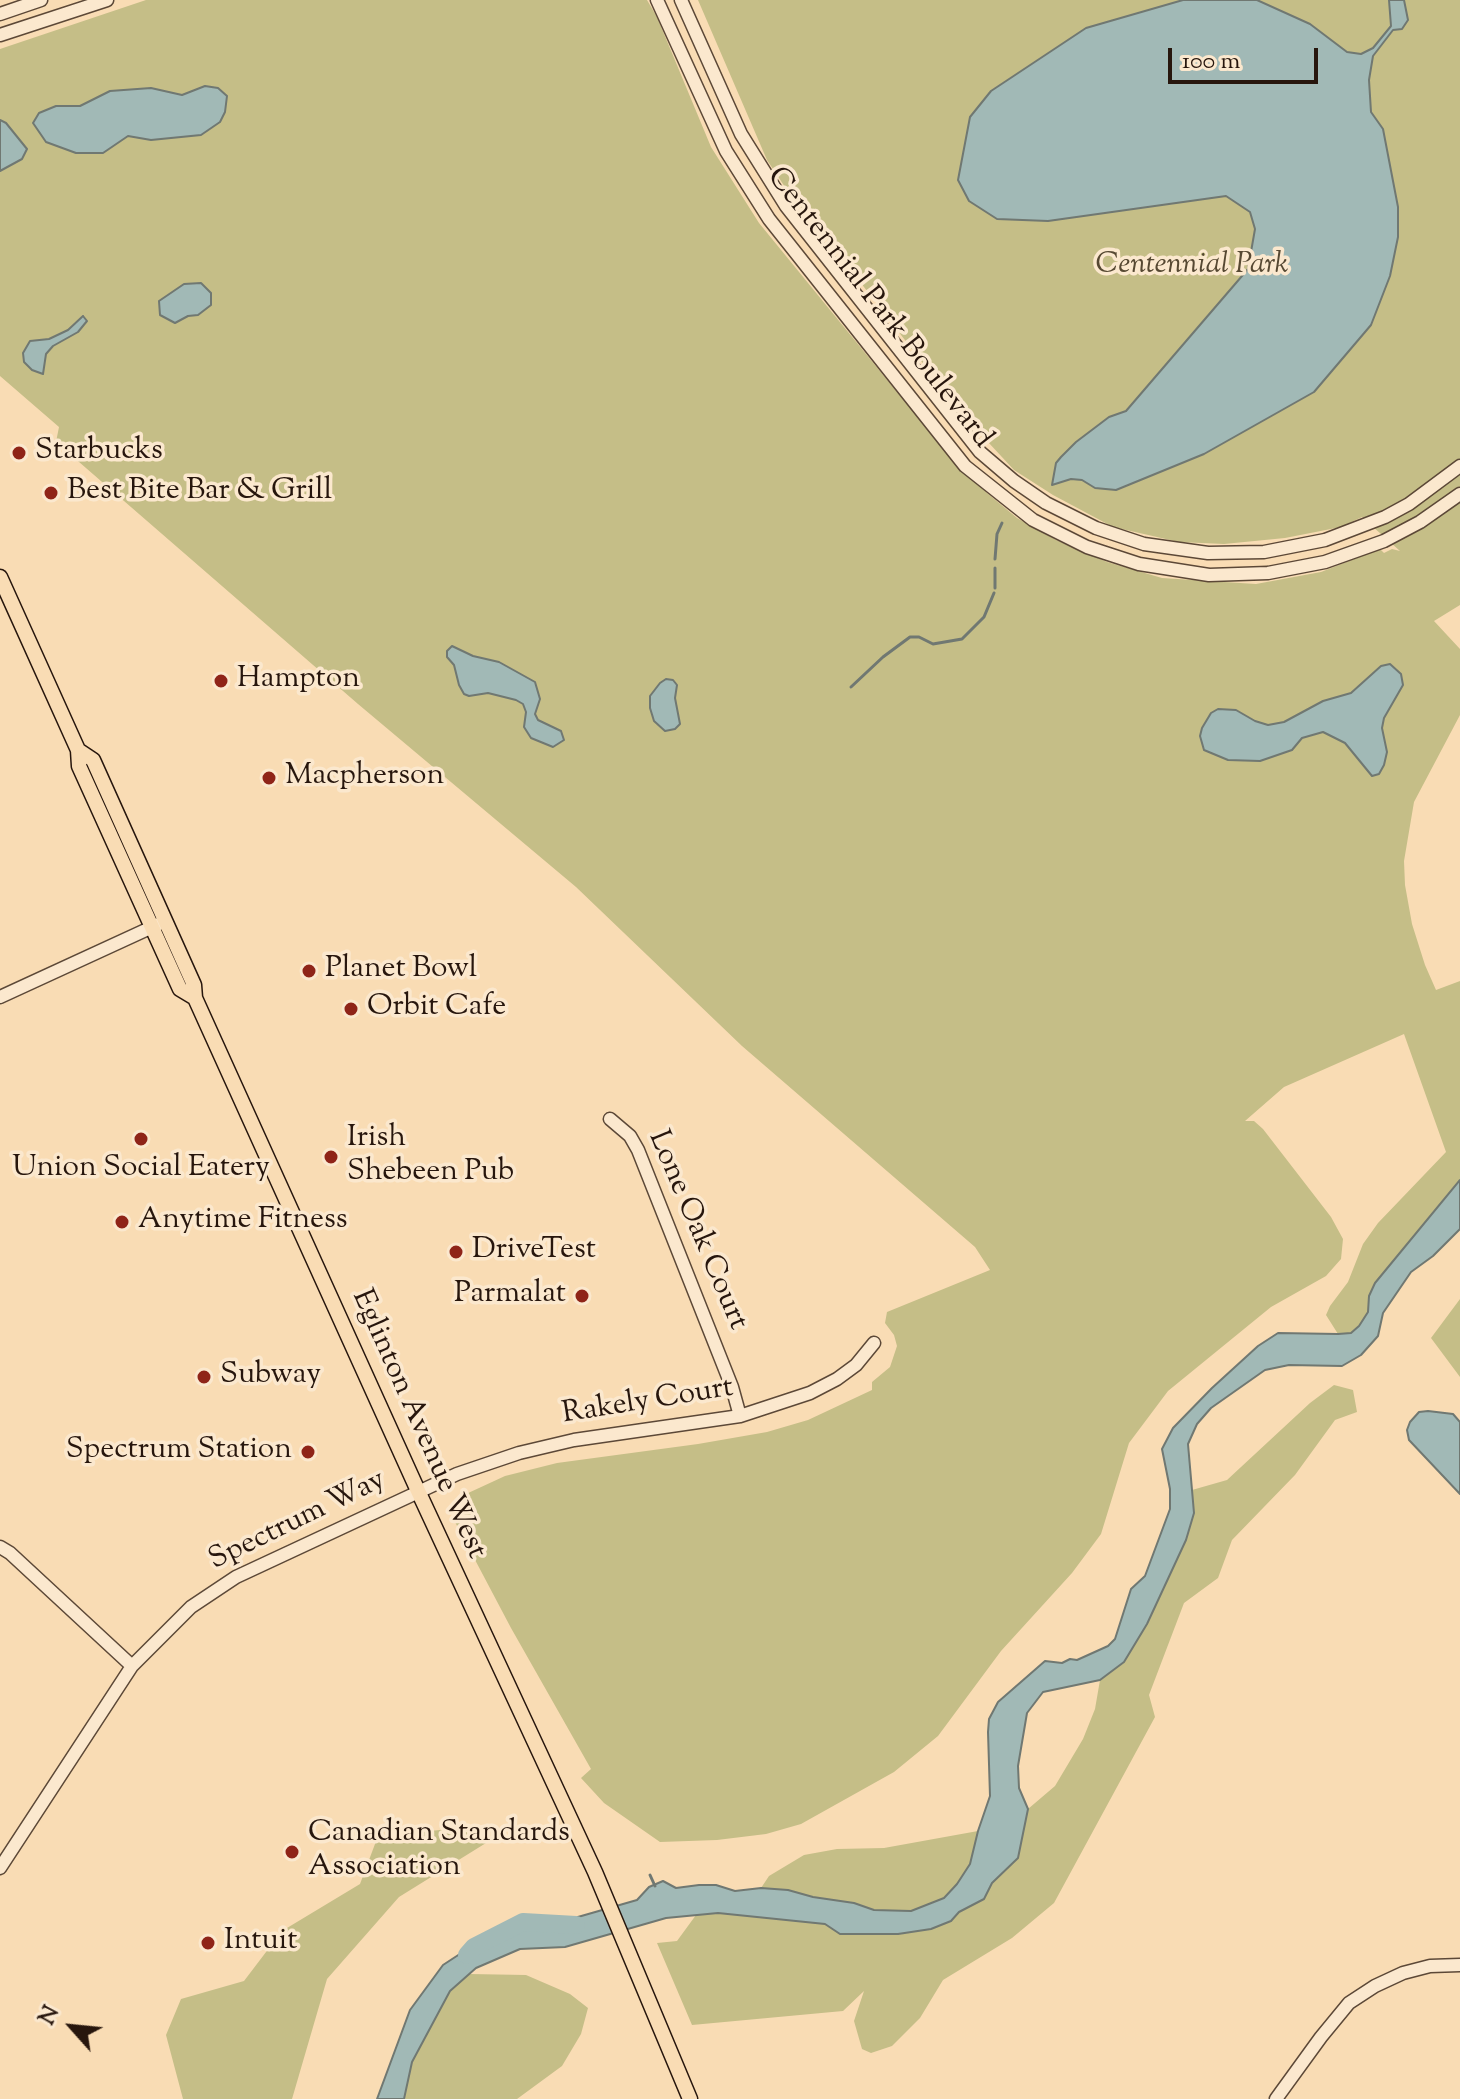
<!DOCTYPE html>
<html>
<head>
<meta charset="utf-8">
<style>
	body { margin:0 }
	#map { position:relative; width:1460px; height:2099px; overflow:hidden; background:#f9dcb4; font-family:"Sorts Mill Goudy",serif }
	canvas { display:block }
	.north { position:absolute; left:32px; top:1987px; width:80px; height:80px; -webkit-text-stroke:6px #fbe8ce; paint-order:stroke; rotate:297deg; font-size:22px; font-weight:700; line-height:32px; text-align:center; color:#27160d }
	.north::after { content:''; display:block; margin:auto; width:28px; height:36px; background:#27160d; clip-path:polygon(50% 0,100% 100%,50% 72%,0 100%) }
	.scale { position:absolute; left:1168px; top:48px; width:150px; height:36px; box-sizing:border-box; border:4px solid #27160d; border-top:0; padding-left:10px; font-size:24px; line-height:28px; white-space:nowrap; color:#27160d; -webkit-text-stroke:6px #fbe8ce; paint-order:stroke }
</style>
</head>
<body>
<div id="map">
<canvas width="1460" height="2099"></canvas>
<div class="north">N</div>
<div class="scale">100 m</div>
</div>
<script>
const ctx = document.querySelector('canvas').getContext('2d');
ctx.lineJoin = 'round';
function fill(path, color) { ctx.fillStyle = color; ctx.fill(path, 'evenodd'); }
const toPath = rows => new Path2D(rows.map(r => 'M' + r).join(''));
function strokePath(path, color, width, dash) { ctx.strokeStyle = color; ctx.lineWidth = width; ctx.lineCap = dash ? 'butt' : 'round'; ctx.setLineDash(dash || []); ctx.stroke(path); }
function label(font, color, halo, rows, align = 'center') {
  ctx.font = font + ' "Sorts Mill Goudy",serif'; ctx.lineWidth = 7; ctx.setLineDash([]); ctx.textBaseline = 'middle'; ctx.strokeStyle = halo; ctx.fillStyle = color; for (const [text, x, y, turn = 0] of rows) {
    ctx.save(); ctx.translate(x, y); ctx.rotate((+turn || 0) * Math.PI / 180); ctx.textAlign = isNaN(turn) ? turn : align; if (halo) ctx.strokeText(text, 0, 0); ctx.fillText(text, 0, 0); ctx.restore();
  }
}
fill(toPath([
	[146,0,647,0,657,17,711,147,759,223,924,425,987,493,1017,518,1056,540,1107,562,1162,578,1256,584,1321,572,1380,549,1384,553,1392,549,1400,551,1362,517,1341,527,1285,538,1224,544,1179,542,1113,527,1053,495,1014,470,962,414,813,221,791,196,767,160,698,0,1460,0,1460,605,1434,621,1460,649,1460,715,1414,802,1404,861,1405,885,1412,924,1425,965,1436,990,1460,981,1460,1180,1375,1283,1369,1296,1368,1312,1359,1326,1351,1333,1338,1334,1326,1315,1330,1306,1348,1282,1363,1244,1378,1223,1446,1152,1404,1034,1284,1087,1245,1121,1254,1121,1263,1129,1331,1217,1343,1239,1341,1259,1326,1276,1271,1307,1168,1391,1129,1443,1101,1534,1072,1573,1001,1651,938,1736,894,1772,801,1824,766,1834,717,1840,660,1842,604,1803,581,1778,591,1769,511,1628,454,1520,454,1506,466,1494,505,1476,557,1463,698,1444,767,1432,808,1420,872,1390,872,1382,890,1367,897,1346,894,1335,885,1323,887,1312,990,1270,975,1247,742,1046,576,887,358,704,56,442,59,427,0,376,0,49],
	[1460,1299,1460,1377,1431,1338],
	[1334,1385,1353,1390,1357,1412,1335,1420,1295,1475,1232,1540,1218,1578,1184,1603,1149,1695,1155,1717,1054,1903,1012,1938,943,1980,920,2018,892,2046,871,2053,862,2049,854,2021,864,1991,843,2011,692,2025,657,1943,677,1941,696,1915,718,1913,812,1922,825,1924,840,1934,849,1935,951,1921,959,1912,984,1899,992,1883,1018,1858,1028,1809,1055,1786,1083,1739,1095,1709,1100,1680,1124,1662,1147,1624,1186,1540,1194,1513,1192,1490,1227,1480,1310,1403],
	[481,1826,486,1843,399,1897,327,1979,292,2099,183,2099,166,2035,181,1999,244,1981,282,1931,360,1884,378,1836],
	[978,1831,970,1864,957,1884,944,1898,911,1911,874,1910,854,1903,813,1897,788,1890,761,1888,769,1876,804,1855,837,1849,884,1848],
	[469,1974,526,1975,570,1994,588,2008,581,2034,562,2066,517,2099,404,2099,412,2062,450,1991]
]), '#c5be87');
const water = toPath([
	[1183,0,1257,0,1310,24,1347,52,1361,54,1373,48,1391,26,1389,0,1404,0,1408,20,1402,29,1393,30,1373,56,1369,80,1371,112,1383,129,1398,207,1398,237,1390,276,1371,325,1314,392,1204,454,1116,490,1095,488,1082,480,1071,479,1052,485,1056,463,1061,457,1076,442,1109,417,1126,411,1248,269,1255,229,1250,212,1226,196,1048,221,997,219,969,201,958,180,970,117,991,91,1086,28,1183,0],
	[205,86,218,88,227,96,225,112,220,122,201,135,151,140,128,136,103,153,76,153,46,142,33,123,39,113,56,106,80,106,110,91,151,88,182,95,205,86],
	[0,120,6,123,27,149,22,159,0,171,0,120],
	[201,283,211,293,211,305,198,315,188,316,175,323,160,315,159,301,184,284,201,283],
	[83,316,87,321,78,332,53,346,46,354,43,374,32,370,24,362,23,353,30,341,49,339,68,330,83,316],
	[452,646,473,656,499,662,535,682,540,699,535,714,538,720,561,731,564,740,553,747,531,738,524,727,526,712,523,704,516,700,488,693,469,696,464,694,459,685,454,665,447,657,447,651,452,646],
	[1390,664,1401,674,1403,685,1384,718,1382,728,1387,752,1384,765,1379,774,1372,776,1345,743,1323,732,1302,738,1292,750,1260,761,1228,760,1204,750,1200,736,1202,728,1211,713,1218,709,1236,710,1255,721,1268,725,1284,722,1323,701,1351,693,1381,666,1390,664],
	[666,679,673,680,677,685,675,698,680,724,675,729,665,731,654,721,650,708,650,696,660,683,666,679],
	[1460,1180,1460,1229,1433,1256,1411,1272,1383,1313,1378,1336,1361,1355,1342,1366,1289,1365,1265,1370,1211,1408,1197,1424,1188,1444,1194,1513,1186,1540,1147,1624,1124,1662,1100,1680,1043,1692,1027,1713,1018,1766,1019,1788,1028,1809,1018,1858,992,1883,984,1899,959,1912,951,1921,931,1929,898,1934,840,1934,825,1924,718,1913,666,1918,565,1947,520,1949,476,1968,450,1991,412,2062,404,2099,377,2099,410,2010,443,1965,472,1946,523,1929,557,1923,637,1900,649,1887,663,1881,676,1888,699,1885,716,1885,735,1891,761,1888,788,1890,813,1897,854,1903,874,1910,911,1911,944,1898,957,1884,970,1864,978,1831,990,1796,988,1732,989,1719,998,1702,1045,1661,1062,1663,1070,1659,1077,1660,1108,1646,1115,1639,1131,1589,1145,1576,1170,1509,1170,1489,1162,1449,1173,1428,1212,1388,1258,1346,1278,1333,1338,1334,1351,1333,1359,1326,1368,1312,1369,1296,1375,1283,1460,1180],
	[1428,1411,1453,1414,1460,1422,1460,1494,1409,1440,1407,1430,1410,1422,1419,1412,1428,1411]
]);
fill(water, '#a1b9b6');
strokePath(water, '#707872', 2);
strokePath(toPath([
	[995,559,997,534,1002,523],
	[995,568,995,588],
	[851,687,883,657,910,637,919,637,933,644,962,639,984,617,994,593],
	[650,1875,655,1886]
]), '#707872', 3);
strokePath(toPath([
	[467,1955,474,1947,523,1922,576,1925]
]), '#a1b9b6', 18);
const minor = toPath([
	[657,0,726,151,769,219,965,466,1033,520,1087,547,1139,564,1209,575,1268,573,1325,562,1384,541,1420,522,1460,494],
	[681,0,741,134,786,206,980,452,1014,481,1046,503,1096,528,1144,544,1208,553,1264,552,1325,540,1385,517,1409,504,1460,466],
	[0,14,41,0],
	[0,35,107,0],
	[0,997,161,923],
	[610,1119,630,1136,638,1150,732,1387,740,1416],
	[0,1547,10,1553,132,1666],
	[0,1868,132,1666,191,1607,236,1577,457,1474,519,1453,574,1440,740,1416,810,1393,837,1379,856,1365,874,1343],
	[1276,2099,1321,2037,1349,2003,1375,1986,1403,1973,1430,1966,1460,1965]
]);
const major = toPath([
	[0,577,78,750,79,766,180,989,195,998],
	[78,750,93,760,194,985,195,998,419,1493,595,1872,690,2099]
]);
strokePath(minor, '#5c4837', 15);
strokePath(major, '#27160d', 17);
strokePath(minor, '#fbe8ce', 12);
strokePath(major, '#f9dcb4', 14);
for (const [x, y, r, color] of [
	[19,453,8,"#8f2418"],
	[51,493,8,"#8f2418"],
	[221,681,8,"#8f2418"],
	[269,778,8,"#8f2418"],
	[309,971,8,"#8f2418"],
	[351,1009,8,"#8f2418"],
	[141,1139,8,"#8f2418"],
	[331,1157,8,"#8f2418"],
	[122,1222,8,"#8f2418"],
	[456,1252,8,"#8f2418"],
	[582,1296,8,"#8f2418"],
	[204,1377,8,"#8f2418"],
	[308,1452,8,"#8f2418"],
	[292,1852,8,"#8f2418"],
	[208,1943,8,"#8f2418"]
]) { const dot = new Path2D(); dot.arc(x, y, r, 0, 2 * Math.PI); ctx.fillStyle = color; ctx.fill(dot); strokePath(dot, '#fbe8ce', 3); }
label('italic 30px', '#564832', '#fbe8ce', [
	["Centennial Park",1192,267]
]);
label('30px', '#27160d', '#fbe8ce', [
	["Centennial Park Boulevard",878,309,52],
	["Lone Oak Court",696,1231,67],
	["Rakely Court",648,1403,-9],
	["Eglinton Avenue West",417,1425,66],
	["Spectrum Way",298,1522,-26]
]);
label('30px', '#27160d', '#fbe8ce', [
	["Starbucks",35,453],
	["Best Bite Bar & Grill",67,493],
	["Hampton",237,681],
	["Macpherson",285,778],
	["Planet Bowl",325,971],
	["Orbit Cafe",367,1009],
	["Irish",347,1140],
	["Shebeen Pub",347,1174],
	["Union Social Eatery",141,1170,"center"],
	["Anytime Fitness",138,1222],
	["DriveTest",472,1252],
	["Parmalat",566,1296,"right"],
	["Subway",220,1377],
	["Spectrum Station",292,1452,"right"],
	["Canadian Standards",308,1835],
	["Association",308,1869],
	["Intuit",224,1943]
], 'left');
</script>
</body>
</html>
